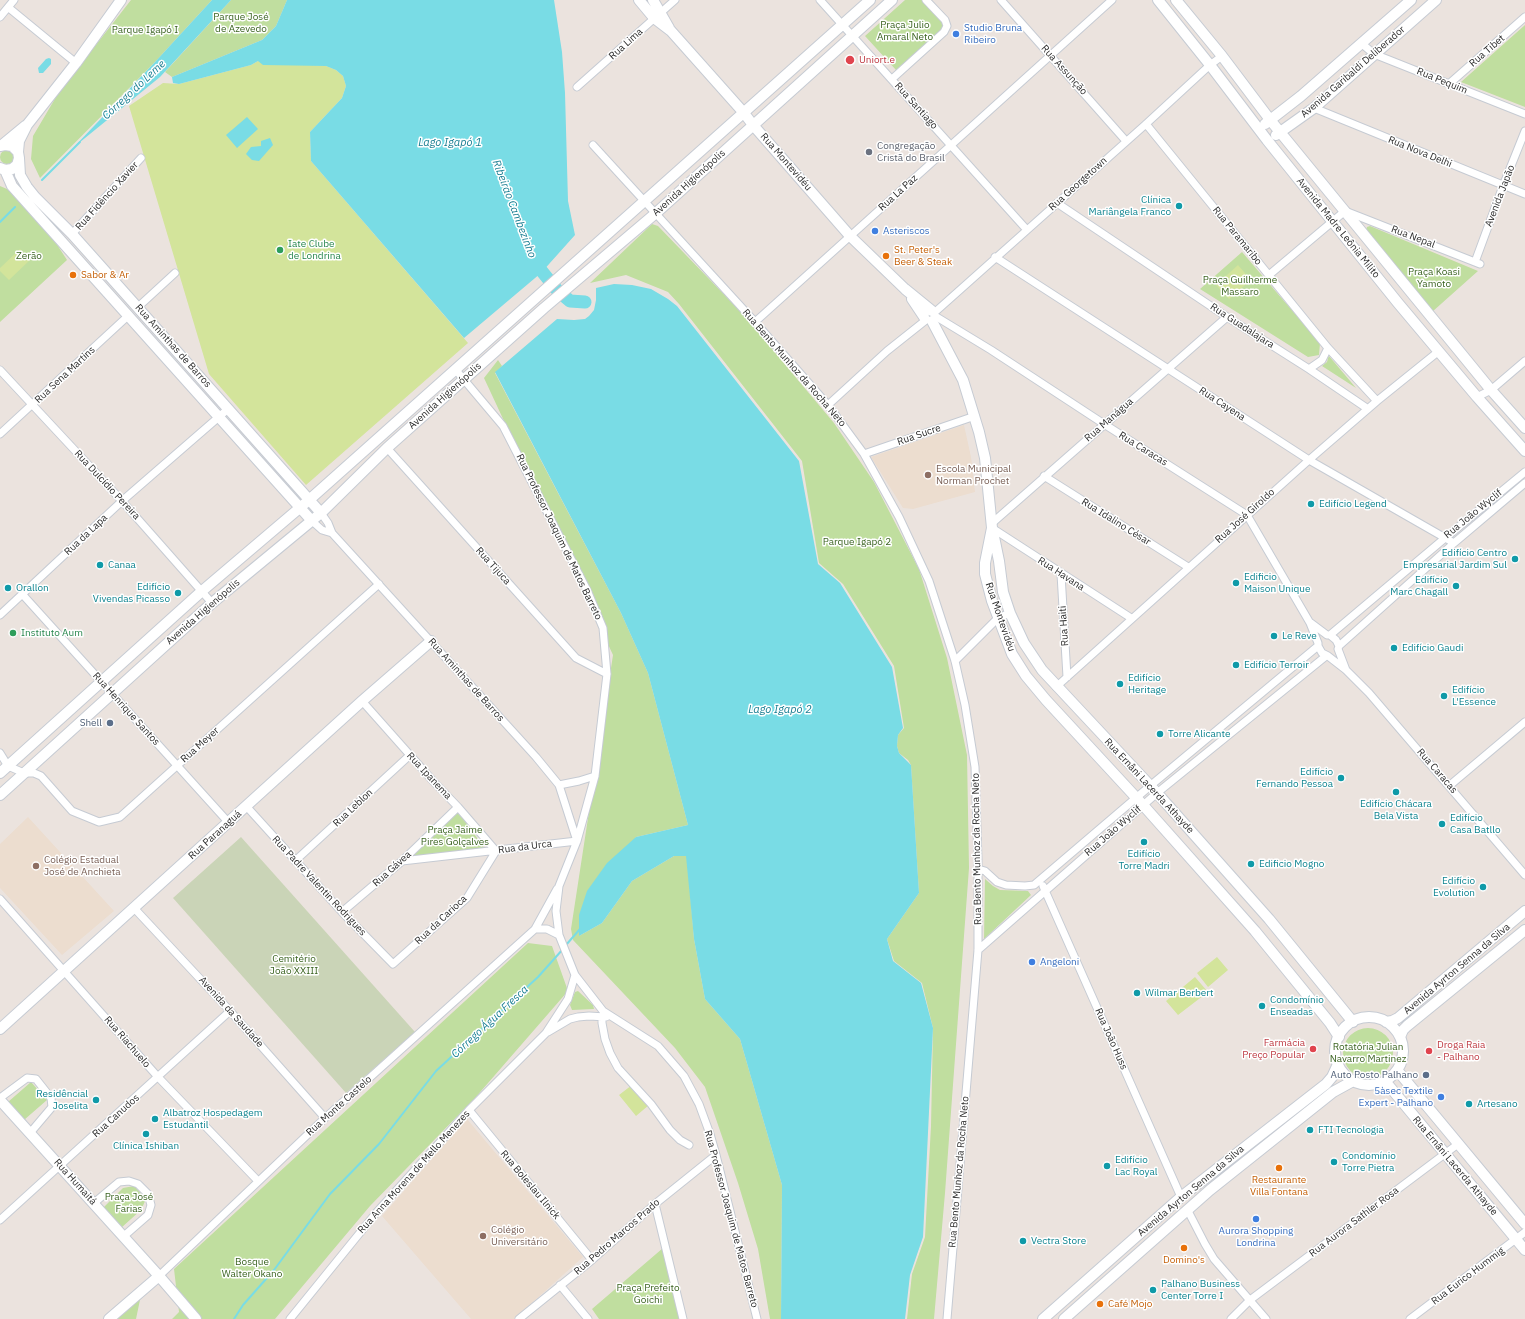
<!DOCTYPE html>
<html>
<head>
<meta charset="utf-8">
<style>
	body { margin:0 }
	canvas { display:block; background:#ebe3de }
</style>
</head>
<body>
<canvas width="1525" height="1319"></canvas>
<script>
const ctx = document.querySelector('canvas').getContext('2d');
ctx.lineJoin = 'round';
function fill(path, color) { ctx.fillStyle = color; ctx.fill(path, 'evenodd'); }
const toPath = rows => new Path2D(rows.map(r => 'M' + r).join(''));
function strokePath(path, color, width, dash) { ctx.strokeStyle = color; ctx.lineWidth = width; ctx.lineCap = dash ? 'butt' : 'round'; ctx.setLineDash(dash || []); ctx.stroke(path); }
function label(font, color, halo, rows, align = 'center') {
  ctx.font = font + ' "IBM Plex Sans",sans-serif'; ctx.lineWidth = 3; ctx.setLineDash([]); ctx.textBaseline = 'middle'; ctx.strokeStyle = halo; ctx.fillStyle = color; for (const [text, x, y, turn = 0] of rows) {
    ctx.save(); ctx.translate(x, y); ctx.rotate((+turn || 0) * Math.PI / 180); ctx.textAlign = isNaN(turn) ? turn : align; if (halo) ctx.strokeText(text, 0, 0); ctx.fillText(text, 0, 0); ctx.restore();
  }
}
fill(toPath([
	[964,425,971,457,975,492,913,509,903,508,871,457],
	[28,817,114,911,62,955,0,888,0,844],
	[467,1119,583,1257,514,1319,471,1319,382,1216]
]), '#ecddcf');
fill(toPath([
	[131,0,212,0,155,62,40,178,31,159,33,136,59,92],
	[231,0,287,0,276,26,262,40,172,77,165,72],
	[905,0,922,0,945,26,896,70,865,36],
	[1525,25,1525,107,1461,82],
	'0 157a7 7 0 1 1 14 0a7 7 0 1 1-14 0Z',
	[0,186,7,189,14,196,54,240,67,260,0,322],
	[652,224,658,226,740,311,834,423,874,482,919,569,947,658,967,755,969,868,945,1193,934,1319,907,1319,912,1274,925,1237,931,1126,933,1028,922,983,894,961,887,939,919,893,911,765,908,760,899,753,897,746,898,735,904,728,894,666,843,584,819,563,802,461,679,304,668,292,626,275,590,283],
	[1370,226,1478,271,1432,312,1366,230,1367,227],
	[1242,252,1320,343,1319,355,1308,357,1200,289],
	[1329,355,1329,356,1356,388,1322,366,1327,362],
	[498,360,502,366,495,373,621,613,648,673,688,825,636,837,579,936,602,923,632,881,674,856,687,856,694,939,705,999,740,1039,782,1185,781,1319,770,1319,758,1249,738,1183,705,1087,675,1048,573,940,571,929,613,655,484,378],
	[457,810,485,849,410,858],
	[985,879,993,886,1000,890,1028,891,1031,895,984,939],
	[528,943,552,946,568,991,475,1098,370,1206,275,1319,172,1319,179,1312,174,1269],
	[578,991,593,1005,594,1009,572,1010,570,1005,575,992],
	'1343 1053a25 25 0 1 1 50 0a25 25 0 1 1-50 0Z',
	[31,1082,47,1100,24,1120,8,1102],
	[134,1186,146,1199,141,1210,121,1228,103,1208,123,1188],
	[663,1248,680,1319,599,1319,592,1309],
	[141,1295,136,1319,114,1319]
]), '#c0de9f');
fill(toPath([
	[241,837,415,1032,346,1093,173,898]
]), '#cad4b7');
fill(toPath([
	[258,61,326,66,336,70,343,76,346,86,342,98,310,132,311,161,468,343,306,485,209,374,129,106,163,83,179,84,251,65],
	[20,249,30,260,9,280,0,271,0,268],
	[1238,265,1251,280,1229,299,1216,285],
	[1217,957,1228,970,1208,987,1197,973],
	[1195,977,1208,992,1178,1015,1166,1001],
	[632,1085,649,1105,636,1116,619,1095]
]), '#d3e49b');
fill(toPath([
	[212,0,231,0,160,77,74,147,155,62],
	[287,0,554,0,562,52,565,93,568,201,575,235,541,273,464,338,311,161,310,132,342,98,346,86,343,76,336,70,326,66,263,65,258,61,251,65,179,84,173,83,172,77,262,40,276,26],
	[49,58,51,59,51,64,43,73,39,73,38,68,46,59],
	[247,117,258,129,237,148,226,135],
	[270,138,273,145,259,161,252,160,246,154,251,147,261,146,261,141],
	[614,284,632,285,651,289,668,299,677,306,799,461,818,564,840,583,892,667,903,728,898,735,897,746,899,753,911,765,919,893,887,939,893,961,921,983,933,1028,923,1237,910,1275,905,1319,781,1319,782,1185,740,1039,705,999,694,939,686,856,674,856,632,881,602,923,579,936,579,915,587,891,607,863,636,837,688,825,648,673,621,613,495,372,557,319,574,320,585,319,589,316,594,310,596,300,596,288]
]), '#79dce5');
strokePath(toPath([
	[42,180,80,142],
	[0,222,15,207],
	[566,945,580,929],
	[234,1319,243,1305,274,1270,330,1194,379,1144,436,1071,538,977,563,949]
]), '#79dce5', 2);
strokePath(toPath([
	[533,258,536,264,557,290,570,301,585,302]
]), '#79dce5', 13);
const street = toPath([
	[820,0,1027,230],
	[1001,0,1126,141],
	[9,8,76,63],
	[0,17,14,0],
	[1361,43,1374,54,1525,114],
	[892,79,944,32,947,26,945,20,926,0],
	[1449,84,1525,17],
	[577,87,675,0],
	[1314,108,1525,194],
	[1146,124,1328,348,1377,401],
	[593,145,755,322,828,405,864,454,899,517,929,581,955,661,965,705,975,767,978,859,978,950,947,1319],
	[1057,203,1227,317,1309,369,1368,409],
	[72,234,141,158],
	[995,257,1309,460,1454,543],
	[1475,262,1503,186,1525,131],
	[1269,275,1345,211,1480,264],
	[138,307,175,273],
	[934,313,1146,124,1210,65,1222,56],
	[935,316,991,350,1104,424,1247,515,1310,623,1318,643,1318,646,1322,653,1328,656,1346,670,1369,693,1525,875],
	[755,322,1112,0],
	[455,369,503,426,587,590,603,628,607,674,595,776,577,841,559,886,556,911,559,935,575,975,603,1011,658,1046,684,1076,699,1104,710,1134,716,1155,757,1319],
	[1309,369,1322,360,1328,348],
	[0,370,122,501,212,603],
	[1477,397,1491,390,1525,361],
	[828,405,887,351,926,320],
	[0,434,129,315],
	[387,448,576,658,607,674],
	[864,454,975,416],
	[1044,476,1188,567],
	[321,513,328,523,332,533,536,757,559,785,577,841],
	[312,521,322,530,332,533],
	[991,524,1227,317],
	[992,528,1131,618],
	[1061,574,1067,677],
	[23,595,229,823],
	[0,615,122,501,228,409],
	[1311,623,1327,635,1330,635,1336,640,1339,646,1338,649,1346,670],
	[1330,635,1445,538,1525,472],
	[1339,646,1454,543,1525,483],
	[955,661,998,618,1010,613],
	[1056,687,1309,460,1377,401,1439,351],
	[362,701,433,781,458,807,496,851],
	[0,753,8,766,24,773,34,773,41,776,72,811,99,822,120,817,379,584],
	[559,785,579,781,595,776],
	[1449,786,1525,722],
	[247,807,342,912,393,964,467,898,496,851],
	[295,861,410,755],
	[402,861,577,841],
	[978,869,985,871,997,882,1006,885,1025,886,1034,885,1150,786,1318,646],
	[1043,886,1181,1197],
	[0,899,158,1077,258,1181],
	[134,908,230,1011,325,1118],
	[342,912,402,861,458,807],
	[535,929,547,929,559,935],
	[978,950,1157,793,1326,656],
	[602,1016,602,1023,605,1039,610,1053,618,1068,651,1104,670,1130,680,1140,689,1145],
	[548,1032,570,1019,578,1017,589,1016,606,1017],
	[0,1098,27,1078,36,1079,51,1098,52,1107,30,1133],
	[469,1110,592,1260],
	[94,1203,119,1182,129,1181,138,1184,148,1194,151,1205,148,1215,124,1236],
	[655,1204,683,1319],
	[1187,1209,1205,1244,1214,1259,1266,1319],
	[0,1220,230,1011],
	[159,1276,325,1118,535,929,557,889],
	[560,1285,588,1319],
	[290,1319,376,1213,469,1110,546,1033,568,999,575,975],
	[519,1319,592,1260,655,1204,716,1155],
	[1231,1319,1250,1300,1458,1144],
	[1410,1319,1525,1232]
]);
const secondary = toPath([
	[639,0,654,18,671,31,744,113,753,125,850,236,905,289,932,311],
	[653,0,669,28],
	[1158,0,1210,65,1267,140,1398,303,1477,397,1525,451],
	[1176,0,1222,56,1271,121,1491,390,1525,428],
	[1265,124,1301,96,1411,0],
	[1276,135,1314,108,1436,0],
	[0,146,5,145,12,146,18,152,19,158,17,165,12,169,5,170,0,168],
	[1,146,25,126],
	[18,152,19,141,27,125,76,63,121,0],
	[19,158,20,175,27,187,35,197,72,234,321,513],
	[5,170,12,186,312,521],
	[912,299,924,317],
	[932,321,963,380,979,432,985,458,992,528,985,563,985,574,992,601,1012,654,1026,676,1046,700,1143,805,1255,931,1330,1023,1339,1037],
	[993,532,999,561,1003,592,1010,613,1024,643,1042,670,1157,793,1269,919,1353,1022],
	[0,773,202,591,309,500,870,0],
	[0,795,212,603,321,513,387,448,544,308,656,213,892,0],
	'1335 1051a34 34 0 1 1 68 0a34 34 0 1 1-68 0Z',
	[1386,1022,1392,1021,1398,1018,1525,911],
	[0,1029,362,701,431,641],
	[1400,1037,1403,1030,1407,1026,1525,930],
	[1397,1070,1525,1224],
	[1385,1081,1525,1250],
	[0,1100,159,1276,196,1319],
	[109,1319,159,1276],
	[1043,1319,1181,1197,1326,1084,1332,1077,1338,1064],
	[1064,1319,1210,1190,1333,1092,1353,1081]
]);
strokePath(street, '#c6cbd3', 9);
strokePath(secondary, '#c6cbd3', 12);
strokePath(street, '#fff', 7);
strokePath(secondary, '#fff', 10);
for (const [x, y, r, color] of [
	[956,34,4,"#3f7fe0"],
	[850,60,5,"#e0444e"],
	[869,152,4,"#6b7280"],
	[1179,206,4,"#0f9aa8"],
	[875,231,4,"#3f7fe0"],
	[280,250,4,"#2e9e5b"],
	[886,256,4,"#e8710a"],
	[73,275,4,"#e8710a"],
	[928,475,4,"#8d6e63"],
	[1311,504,4,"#0f9aa8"],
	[1515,559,4,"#0f9aa8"],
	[100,565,4,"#0f9aa8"],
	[1236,583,4,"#0f9aa8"],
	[1456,586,4,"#0f9aa8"],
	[8,588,4,"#0f9aa8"],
	[178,593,4,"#0f9aa8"],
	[13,633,4,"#2e9e5b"],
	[1274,636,4,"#0f9aa8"],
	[1394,648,4,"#0f9aa8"],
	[1236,665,4,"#0f9aa8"],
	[1120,684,4,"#0f9aa8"],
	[1444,696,4,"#0f9aa8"],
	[110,723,4,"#5c6f8a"],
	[1160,734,4,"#0f9aa8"],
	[1341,778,4,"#0f9aa8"],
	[1396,792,4,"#0f9aa8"],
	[1442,824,4,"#0f9aa8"],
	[1144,842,4,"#0f9aa8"],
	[1251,864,4,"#0f9aa8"],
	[36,866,4,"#8d6e63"],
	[1483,887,4,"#0f9aa8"],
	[1032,962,4,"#3f7fe0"],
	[1137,993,4,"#0f9aa8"],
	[1262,1006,4,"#0f9aa8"],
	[1313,1049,4,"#e0444e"],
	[1429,1051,4,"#e0444e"],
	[1426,1075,4,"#5c6f8a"],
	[1441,1097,4,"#3f7fe0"],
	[96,1100,4,"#0f9aa8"],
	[1469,1104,4,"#0f9aa8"],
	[155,1119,4,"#0f9aa8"],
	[1310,1130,4,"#0f9aa8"],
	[146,1134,4,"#0f9aa8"],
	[1334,1162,4,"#0f9aa8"],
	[1107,1166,4,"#0f9aa8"],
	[1279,1168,4,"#e8710a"],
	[1256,1219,4,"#3f7fe0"],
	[483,1236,4,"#8d6e63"],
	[1023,1241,4,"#0f9aa8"],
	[1184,1248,4,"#e8710a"],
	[1153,1290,4,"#0f9aa8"],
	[1100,1304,4,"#e8710a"]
]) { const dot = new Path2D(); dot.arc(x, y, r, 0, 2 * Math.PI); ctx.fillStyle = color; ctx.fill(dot); strokePath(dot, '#fff', 1.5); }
label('10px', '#3a6320', '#fff', [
	["Parque José",241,17],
	["de Azevedo",241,29],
	["Praça Julio",905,25],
	["Amaral Neto",905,37],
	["Parque Igapó I",145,30],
	["Zerão",29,256],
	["Praça Koasi",1434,272],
	["Yamoto",1434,284],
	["Praça Guilherme",1240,280],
	["Massaro",1240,292],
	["Parque Igapó 2",857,542],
	["Praça Jaime",455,830],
	["Pires Golçalves",455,842],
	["Cemitério",294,959],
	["João XXIII",294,971],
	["Rotatória Julian",1368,1047],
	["Navarro Martinez",1368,1059],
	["Praça José",129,1197],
	["Farias",129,1209],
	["Bosque",252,1262],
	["Walter Okano",252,1274],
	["Praça Prefeito",648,1288],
	["Goichi",648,1300]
]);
label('10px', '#366cbe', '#fff', [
	["Studio Bruna",964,28],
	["Ribeiro",964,40],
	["Asteriscos",883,231],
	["Angeloni",1040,962],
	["5àsec Textile",1433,1091,"right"],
	["Expert - Palhano",1433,1103,"right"],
	["Aurora Shopping",1256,1231,"center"],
	["Londrina",1256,1243,"center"]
], 'left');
label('10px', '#2b2b2b', '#fff', [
	["Rua Lima",626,44,-42],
	["Rua Tibet",1487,51,-41],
	["Rua Assunção",1064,70,48],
	["Avenida Garibaldi Deliberador",1353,72,-41],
	["Rua Pequim",1442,81,22],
	["Rua Santiago",916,106,48],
	["Rua Nova Delhi",1420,152,22],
	["Rua Montevidéu",786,162,49],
	["Avenida Higienópolis",689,183,-42],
	["Rua Georgetown",1078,184,-42],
	["Rua La Paz",898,193,-42],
	["Rua Fidêncio Xavier",107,196,-48],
	["Avenida Japão",1500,196,-69],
	["Avenida Madre Leônia Milito",1338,228,51],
	["Rua Paramaribo",1237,236,51],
	["Rua Nepal",1413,237,21],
	["Rua Guadalajara",1242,326,33],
	["Rua Aminthas de Barros",173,346,48],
	["Rua Bento Munhoz da Rocha Neto",794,368,49],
	["Rua Sena Martins",65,375,-43],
	["Avenida Higienópolis",445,396,-42],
	["Rua Cayena",1222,404,33],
	["Rua Manágua",1109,420,-41],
	["Rua Sucre",919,435,-19],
	["Rua Caracas",1143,449,32],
	["Rua Dulcídio Pereira",107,485,47],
	["Rua João Wyclif",1473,514,-39],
	["Rua José Giroldo",1245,516,-42],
	["Rua Idalino César",1116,522,32],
	["Rua da Lapa",86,535,-43],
	["Rua Professor Joaquim de Matos Barreto",559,537,64],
	["Rua Tijuca",493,566,48],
	["Rua Havana",1061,574,33],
	["Avenida Higienópolis",203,612,-41],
	["Rua Montevidéu",1000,617,71],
	["Rua Haiti",1064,626,-94],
	["Rua Aminthas de Barros",466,680,48],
	["Rua Henrique Santos",126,709,48],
	["Rua Meyer",200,745,-42],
	["Rua Caracas",1437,771,49],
	["Rua Ipanema",429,776,47],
	["Rua Ernâni Lacerda Athayde",1149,786,47],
	["Rua Leblon",353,808,-43],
	["Rua João Wyclif",1113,831,-41],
	["Rua Paranaguá",215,835,-42],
	["Rua da Urca",525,847,-7],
	["Rua Bento Munhoz da Rocha Neto",977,849,-91],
	["Rua Gávea",392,869,-42],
	["Rua Padre Valentin Rodrigues",319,886,47],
	["Rua da Carioca",441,920,-43],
	["Avenida Ayrton Senna da Silva",1457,969,-40],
	["Avenida da Saudade",231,1012,48],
	["Rua João Huss",1111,1039,66],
	["Rua Riachuelo",127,1042,49],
	["Rua Monte Castelo",339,1106,-42],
	["Rua Canudos",116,1116,-42],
	["Rua Ernâni Lacerda Athayde",1455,1166,50],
	["Rua Anna Morena de Mello Menezes",414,1172,-48],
	["Rua Bento Munhoz da Rocha Neto",959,1172,-85],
	["Rua Humaitá",75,1182,48],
	["Rua Boleslau Ilnick",530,1185,50],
	["Avenida Ayrton Senna da Silva",1191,1191,-40],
	["Rua Professor Joaquim de Matos Barreto",731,1219,75],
	["Rua Aurora Sathler Rosa",1354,1222,-37],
	["Rua Pedro Marcos Prado",617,1237,-41],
	["Rua Eurico Hummig",1468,1276,-37]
]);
label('10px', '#be3a42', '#fff', [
	["Uniort.e",859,60],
	["Farmácia",1305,1043,"right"],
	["Preço Popular",1305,1055,"right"],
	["Droga Raia",1437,1045],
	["- Palhano",1437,1057]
], 'left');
label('10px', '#5b616d', '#fff', [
	["Congregação",877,146],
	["Cristã do Brasil",877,158]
], 'left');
label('10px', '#0d838f', '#fff', [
	["Clínica",1171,200,"right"],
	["Mariângela Franco",1171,212,"right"],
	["Edifício Legend",1319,504],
	["Edifício Centro",1507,553,"right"],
	["Empresarial Jardim Sul",1507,565,"right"],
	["Canaa",108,565],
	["Edificio",1244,577],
	["Maison Unique",1244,589],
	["Edifício",1448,580,"right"],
	["Marc Chagall",1448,592,"right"],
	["Edifício",170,587,"right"],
	["Vivendas Picasso",170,599,"right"],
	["Orallon",16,588],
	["Le Reve",1282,636],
	["Edifício Gaudi",1402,648],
	["Edifício Terroir",1244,665],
	["Edifício",1128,678],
	["Heritage",1128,690],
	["Edifício",1452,690],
	["L'Essence",1452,702],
	["Torre Alicante",1168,734],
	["Edifício",1333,772,"right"],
	["Fernando Pessoa",1333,784,"right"],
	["Edifício Chácara",1396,804,"center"],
	["Bela Vista",1396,816,"center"],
	["Edifício",1450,818],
	["Casa Batllo",1450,830],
	["Edifício",1144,854,"center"],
	["Torre Madri",1144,866,"center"],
	["Edificio Mogno",1259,864],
	["Edifício",1475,881,"right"],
	["Evolution",1475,893,"right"],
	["Wilmar Berbert",1145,993],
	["Condomínio",1270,1000],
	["Enseadas",1270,1012],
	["Residêncial",88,1094,"right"],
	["Joselita",88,1106,"right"],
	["Artesano",1477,1104],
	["Albatroz Hospedagem",163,1113],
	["Estudantil",163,1125],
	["FTI Tecnologia",1318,1130],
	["Clínica Ishiban",146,1146,"center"],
	["Condomínio",1342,1156],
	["Torre Pietra",1342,1168],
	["Edifício",1115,1160],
	["Lac Royal",1115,1172],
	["Vectra Store",1031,1241],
	["Palhano Business",1161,1284],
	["Center Torre I",1161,1296]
], 'left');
label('10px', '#27864d', '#fff', [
	["Iate Clube",288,244],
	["de Londrina",288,256],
	["Instituto Aum",21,633]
], 'left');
label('10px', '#c56008', '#fff', [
	["St. Peter's",894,250],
	["Beer & Steak",894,262],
	["Sabor & Ar",81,275],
	["Restaurante",1279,1180,"center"],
	["Villa Fontana",1279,1192,"center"],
	["Domino's",1184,1260,"center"],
	["Café Mojo",1108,1304]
], 'left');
label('10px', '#785e54', '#fff', [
	["Escola Municipal",936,469],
	["Norman Prochet",936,481],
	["Colégio Estadual",44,860],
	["José de Anchieta",44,872],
	["Colégio",491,1230],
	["Universitário",491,1242]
], 'left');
label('10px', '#4e5e75', '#fff', [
	["Shell",102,723],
	["Auto Posto Palhano",1418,1075]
], 'right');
label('italic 11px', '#187e92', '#fff', [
	["Córrego do Leme",134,90,-43],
	["Lago Igapó 1",450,143],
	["Ribeirão Cambezinho",514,209,69],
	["Lago Igapó 2",780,710],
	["Córrego Água Fresca",490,1022,-43]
]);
</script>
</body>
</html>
